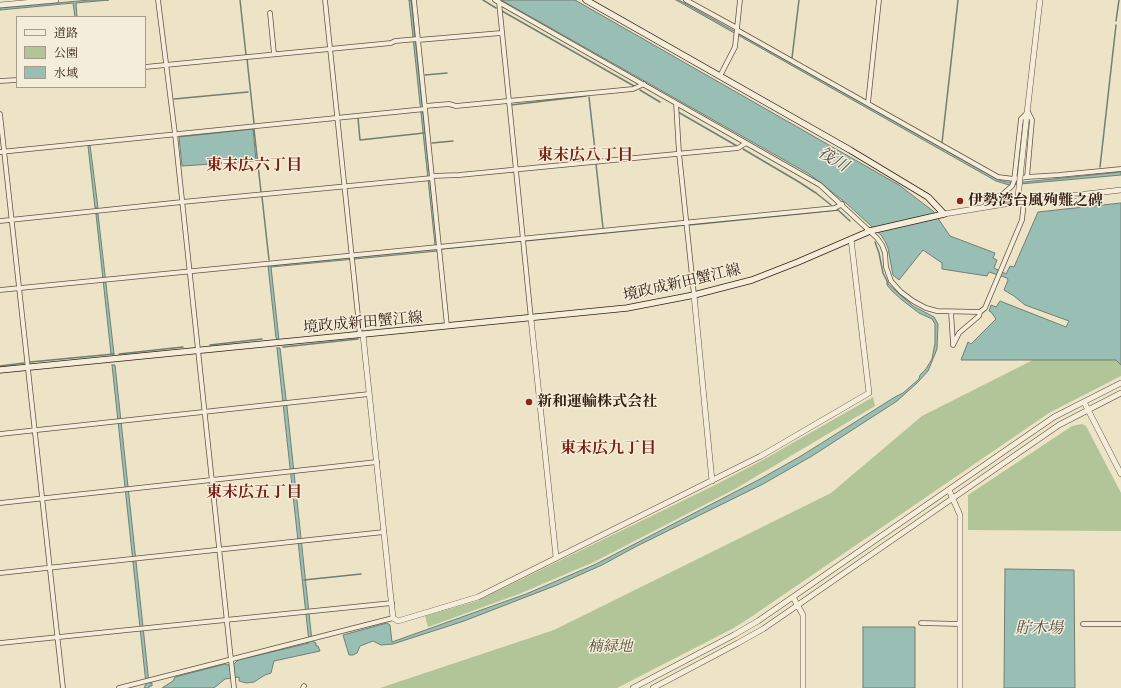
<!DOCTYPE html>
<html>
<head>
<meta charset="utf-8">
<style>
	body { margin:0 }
	#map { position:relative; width:1121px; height:688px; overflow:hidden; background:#ede3c6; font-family:"Old Standard TT","Noto Serif JP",serif }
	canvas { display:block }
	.legend { position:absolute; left:16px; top:16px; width:130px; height:72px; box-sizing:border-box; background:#f3edda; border:1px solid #a79b8b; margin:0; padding:5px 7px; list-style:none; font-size:12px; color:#362115 }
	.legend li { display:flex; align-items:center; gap:8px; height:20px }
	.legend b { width:20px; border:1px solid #a79b8b }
</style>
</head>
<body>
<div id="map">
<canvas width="1121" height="688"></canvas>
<ul class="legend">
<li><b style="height:5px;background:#f3edda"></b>道路</li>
<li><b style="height:11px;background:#b2c599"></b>公園</li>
<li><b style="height:11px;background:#99beb4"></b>水域</li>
</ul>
</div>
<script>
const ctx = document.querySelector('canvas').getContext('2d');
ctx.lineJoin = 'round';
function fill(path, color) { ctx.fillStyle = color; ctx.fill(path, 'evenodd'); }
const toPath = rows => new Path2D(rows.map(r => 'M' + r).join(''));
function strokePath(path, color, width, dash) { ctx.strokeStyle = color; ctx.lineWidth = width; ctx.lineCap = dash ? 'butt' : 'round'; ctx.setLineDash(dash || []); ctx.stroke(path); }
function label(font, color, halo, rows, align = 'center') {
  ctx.font = font + ' "Old Standard TT","Noto Serif JP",serif'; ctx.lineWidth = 3; ctx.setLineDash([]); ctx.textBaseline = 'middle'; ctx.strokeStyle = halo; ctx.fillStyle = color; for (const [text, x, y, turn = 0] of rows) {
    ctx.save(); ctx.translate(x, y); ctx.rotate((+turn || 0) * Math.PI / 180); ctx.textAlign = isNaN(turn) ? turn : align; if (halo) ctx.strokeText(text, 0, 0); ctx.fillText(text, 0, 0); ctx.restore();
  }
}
fill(toPath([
	[1033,360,1116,360,1121,365,1121,376,1049,413,748,619,732,629,617,688,380,688,554,630,831,493,922,416],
	[873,397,875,406,735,489,594,562,519,594,428,627,425,616,477,601,713,486,761,461],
	[1082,424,1086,426,1121,493,1121,531,968,530,968,495,1072,426]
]), '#b2c599');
const water = toPath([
	[90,0,109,0,76,3,77,17,75,17,73,3,0,10,0,8,90,0],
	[409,0,411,0,437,245,435,245,409,0],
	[501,0,575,0,899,185,933,211,950,236,995,253,993,258,997,260,994,268,1006,274,1010,266,1014,267,1038,212,1121,203,1121,365,1116,360,961,360,968,342,971,344,996,319,991,312,989,311,991,305,996,307,1000,301,1066,327,1069,321,1025,305,1014,296,1004,290,1008,280,1007,278,989,272,987,276,942,269,942,263,923,250,899,280,893,275,888,248,885,241,881,235,846,203,809,174,501,0],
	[676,0,679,0,999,180,1006,182,1024,182,1121,172,1121,175,1009,185,996,181,676,0],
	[253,129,256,161,182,166,179,137,253,129],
	[90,145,98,208,95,208,88,146,90,145],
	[96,214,98,214,114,354,111,354,96,214],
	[436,249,438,251,271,267,279,340,276,338,268,266,436,249],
	[887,283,913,306,934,317,938,324,937,349,928,371,917,383,897,401,812,456,763,484,637,546,602,565,557,585,464,621,393,644,381,645,373,641,360,646,357,653,353,655,349,655,343,635,387,623,390,625,392,642,526,594,596,564,762,478,801,456,895,397,903,393,919,379,920,375,926,369,932,359,935,343,935,324,932,319,919,313,902,300,892,291,887,285,887,283],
	[277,348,280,348,287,407,312,641,316,643,316,646,318,646,320,651,274,661,271,673,265,675,254,682,246,683,239,681,239,677,225,679,214,688,162,688,173,681,175,677,225,664,227,665,234,664,238,660,309,643,309,642,277,348],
	[112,365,115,365,149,683,152,683,152,686,149,686,149,688,144,688,146,684,112,365],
	[1005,569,1074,570,1075,688,1004,688,1005,569],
	[863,627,915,627,915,688,863,688,863,627]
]);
fill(water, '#99beb4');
strokePath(water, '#717f74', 1);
strokePath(toPath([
	[240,0,246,55],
	[483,0,496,8],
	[502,11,634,86],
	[1116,21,1119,0],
	[792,58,799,0],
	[247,59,254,123],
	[425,75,447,73],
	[640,90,660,102],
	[589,97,596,159],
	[174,99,248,92],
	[511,105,586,96],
	[678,112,737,146],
	[358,118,360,140,424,133],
	[254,129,261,192],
	[432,143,453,141],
	[942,143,958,0],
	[743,149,799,182,816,193,831,205],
	[596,164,603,228],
	[1100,167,1116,25],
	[262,197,269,260],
	[689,225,838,210,850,221],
	[524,241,685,225],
	[875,242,879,253,883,273,888,283],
	[441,249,521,241],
	[210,345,262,339],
	[283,347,358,339],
	[119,354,183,347],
	[30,362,114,354],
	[0,366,24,363],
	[304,580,361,574]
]), '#717f74', 1.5);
const minor = toPath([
	[158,0,175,134,234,688],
	[325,0,360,335],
	[414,0,447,326],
	[495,0,820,185,877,238,882,245,885,253,886,267,891,281,901,292,913,301,926,308,937,311,980,312],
	[686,0,737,28],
	[499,2,531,319],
	[270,13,274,54],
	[737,30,998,177,1014,179,1027,177,1059,175,1121,169],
	[418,40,501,33],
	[145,67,391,43,395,41,418,39],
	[720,76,735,47,740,0],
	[0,81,17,80],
	[676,103,679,153,694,295],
	[868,103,879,0],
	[425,106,449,104,456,106,633,89,644,84],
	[0,114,63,688],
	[0,152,425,109],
	[432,176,459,175,738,148,746,143],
	[986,206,986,201,1003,194,1012,186,1014,181,1021,119,1028,112,1032,120,1027,177],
	[0,221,182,202,432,178],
	[0,290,835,208,842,204],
	[951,312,953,343],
	[953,345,959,333,979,316,980,312,985,308,1022,220,1024,201],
	[0,434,369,394],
	[0,503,377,462],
	[0,573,384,532],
	[921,623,960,624],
	[1083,624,1121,624],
	[0,643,392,603],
	[119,688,393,618],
	[303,688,304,686]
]);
const tertiary = toPath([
	[0,5,56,0],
	[1026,122,1040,0],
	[944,214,1017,202,1121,190],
	[694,295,712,481],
	[531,319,556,557],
	[363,335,393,618,398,621,478,597,761,456,869,393,851,239],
	[1084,402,1121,474],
	[949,490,960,515,960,688],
	[793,597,803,615,803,688],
	[633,688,734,635,758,621,1054,417,1121,383],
	[653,688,738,643,763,629,1059,425,1121,393]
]);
const secondary = toPath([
	[0,370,627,308,694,295,752,280,798,262,870,231,944,214,928,197,850,150,586,0]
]);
strokePath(minor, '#645241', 5.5);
strokePath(tertiary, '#645241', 6);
strokePath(secondary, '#362115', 7);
strokePath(minor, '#f3edda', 4);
strokePath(tertiary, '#f3edda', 5);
strokePath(secondary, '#f3edda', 5.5);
const tertiaryBridge = toPath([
	[1018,197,1026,122]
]);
strokePath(tertiaryBridge, '#645241', 6, []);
strokePath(tertiaryBridge, '#f3edda', 5);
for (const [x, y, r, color] of [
	[960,201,4,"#8f2418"],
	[529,402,4,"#8f2418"]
]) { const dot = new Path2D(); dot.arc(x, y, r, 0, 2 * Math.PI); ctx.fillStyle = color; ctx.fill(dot); strokePath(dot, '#f3edda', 1.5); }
label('bold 15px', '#362115', '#f3edda', [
	["伊勢湾台風殉難之碑",968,201],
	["新和運輸株式会社",537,402]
], 'left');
label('15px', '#362115', '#f3edda', [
	["境政成新田蟹江線",682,283,-13],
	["境政成新田蟹江線",363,323,-5]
]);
label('italic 15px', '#5b523d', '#f3edda', [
	["楠緑地",610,647]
]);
label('bold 16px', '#7a1f14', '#f3edda', [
	["東末広八丁目",585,156],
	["東末広六丁目",254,166],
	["東末広九丁目",608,449],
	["東末広五丁目",254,493]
]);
label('italic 16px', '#545045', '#f3edda', [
	["筏川",833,160,31],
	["貯木場",1039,629]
]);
</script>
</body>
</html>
